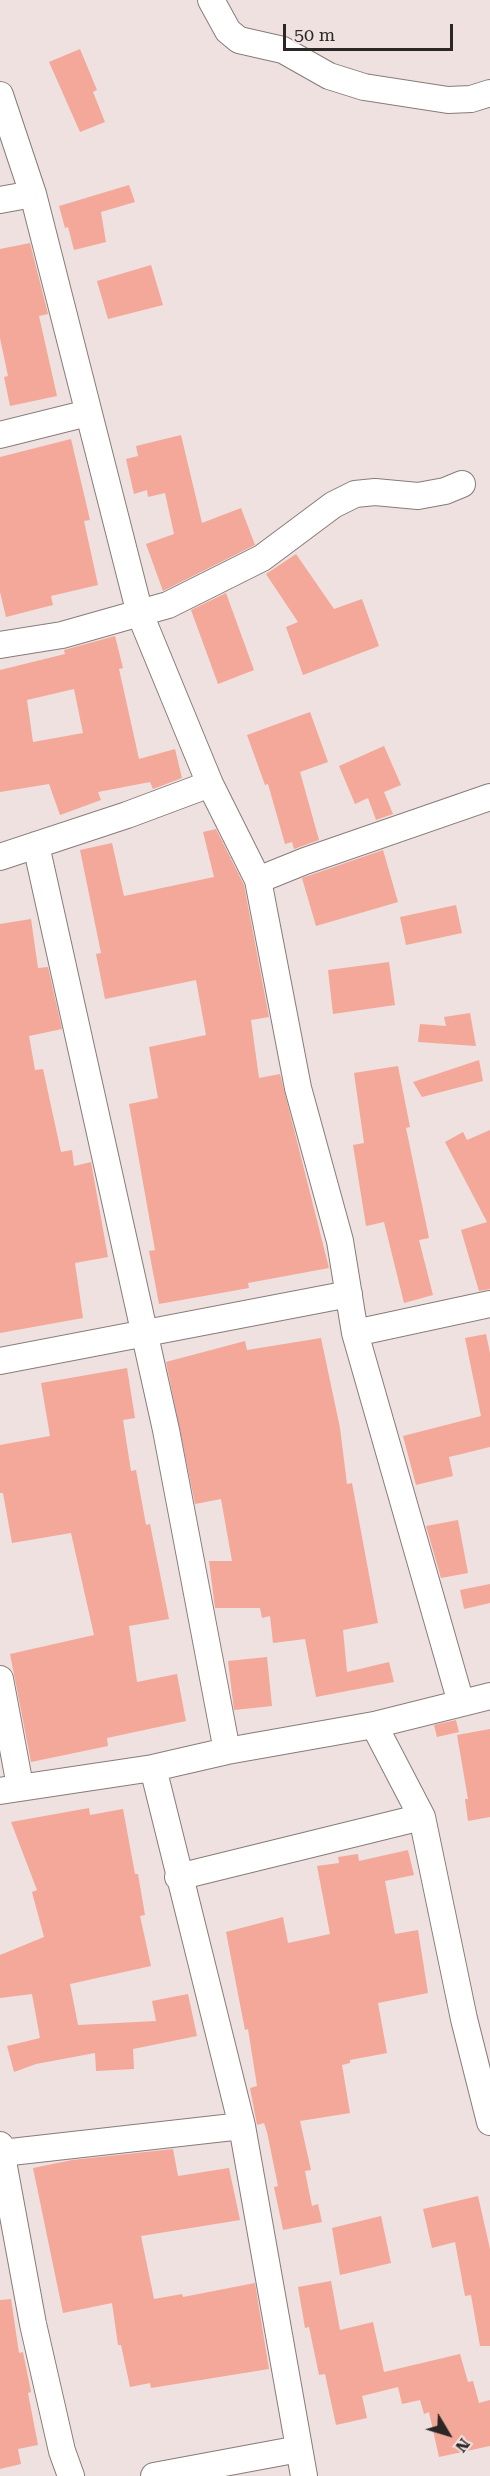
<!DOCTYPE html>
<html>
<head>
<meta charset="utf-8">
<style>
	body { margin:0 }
	#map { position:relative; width:490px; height:2476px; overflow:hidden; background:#eee1df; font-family:"Roboto Serif",serif }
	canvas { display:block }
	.north { position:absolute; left:418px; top:2404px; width:60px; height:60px; -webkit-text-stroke:4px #eee1df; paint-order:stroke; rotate:128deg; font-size:16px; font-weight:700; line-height:24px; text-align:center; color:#2b2726 }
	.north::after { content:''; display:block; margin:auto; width:21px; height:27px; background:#2b2726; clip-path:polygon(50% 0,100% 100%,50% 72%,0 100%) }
	.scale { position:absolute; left:283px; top:24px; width:170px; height:27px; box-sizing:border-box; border:3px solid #2b2726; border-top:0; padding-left:8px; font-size:18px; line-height:21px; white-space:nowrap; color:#2b2726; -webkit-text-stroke:4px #eee1df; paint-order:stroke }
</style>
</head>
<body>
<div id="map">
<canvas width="490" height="2476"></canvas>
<div class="north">N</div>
<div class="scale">50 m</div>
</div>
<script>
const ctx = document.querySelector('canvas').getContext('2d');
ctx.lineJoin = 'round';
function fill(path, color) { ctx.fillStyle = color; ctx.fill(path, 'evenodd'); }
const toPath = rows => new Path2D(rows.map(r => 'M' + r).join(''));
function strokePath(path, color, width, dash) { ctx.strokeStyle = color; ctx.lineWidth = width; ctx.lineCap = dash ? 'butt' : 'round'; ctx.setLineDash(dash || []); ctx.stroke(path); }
fill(toPath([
	[80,49,97,90,93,92,105,122,80,132,49,62],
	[129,185,135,202,101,212,106,242,74,250,68,227,65,228,59,206],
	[30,243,48,314,39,316,57,396,10,406,4,377,8,376,0,338,0,249],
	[151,265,163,305,108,319,97,281],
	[181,435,202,523,241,508,255,545,163,591,146,544,174,534,165,493,148,497,147,490,134,494,126,459,138,456,136,446],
	[71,439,90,520,84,521,98,585,51,596,53,605,6,617,0,592,0,457],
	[296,554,334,609,362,599,379,646,303,675,286,627,298,622,266,574],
	[226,593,254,670,218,684,191,610],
	[115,636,123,668,119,669,139,759,175,749,182,778,153,789,150,782,98,792,101,800,60,815,49,784,0,792,0,670,65,654,64,650],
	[74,689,83,733,33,742,27,700],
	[310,712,328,762,300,772,319,840,294,849,292,842,285,844,268,784,265,785,247,735],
	[384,746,401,785,384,792,393,814,376,820,368,798,355,804,339,766],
	[216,829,244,885,269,1017,251,1020,259,1078,280,1074,329,1268,248,1283,249,1288,159,1304,149,1251,155,1250,129,1104,158,1098,149,1047,206,1035,196,980,105,999,96,954,101,953,80,850,112,843,124,896,214,877,203,832],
	[383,850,398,902,316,926,302,878],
	[456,905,462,933,406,945,400,917],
	[31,919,38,968,48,967,62,1029,29,1036,35,1070,43,1069,61,1152,72,1150,74,1166,91,1162,108,1257,75,1263,83,1318,0,1333,0,924],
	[389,962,395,1005,333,1014,328,970],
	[470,1013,476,1046,418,1042,420,1024,446,1026,444,1017],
	[479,1060,483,1081,422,1097,413,1082],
	[398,1066,410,1127,406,1128,429,1238,419,1240,433,1295,404,1303,384,1222,366,1226,353,1145,364,1143,354,1073],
	[490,1130,490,1289,479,1291,461,1230,487,1222,445,1142,463,1132,467,1140],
	[486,1334,490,1353,490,1447,449,1457,453,1476,416,1485,403,1436,481,1416,465,1338],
	[321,1338,340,1428,347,1484,352,1483,378,1623,343,1630,347,1672,389,1662,394,1682,316,1697,305,1639,273,1643,270,1616,262,1618,260,1608,215,1608,209,1561,232,1561,221,1499,195,1504,166,1362,245,1341,247,1350],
	[127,1368,135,1418,123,1420,131,1471,136,1470,146,1525,150,1524,169,1619,129,1626,137,1682,177,1674,186,1721,107,1738,108,1746,31,1762,10,1654,94,1635,71,1533,12,1543,3,1493,0,1493,0,1445,50,1436,41,1383],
	[458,1520,468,1573,441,1578,426,1526],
	[490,1584,490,1603,464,1609,460,1590],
	[267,1657,272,1706,234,1710,228,1661],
	[456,1720,459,1732,437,1737,434,1725],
	[490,1729,490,1817,468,1821,465,1799,468,1799,457,1735],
	[89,1808,90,1815,123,1809,135,1874,138,1874,145,1915,140,1916,151,1966,70,1984,78,2025,156,2021,152,2001,188,1994,197,2036,133,2049,134,2069,96,2071,95,2053,36,2064,14,2072,7,2046,40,2038,32,1994,0,1998,0,1955,44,1937,32,1892,37,1890,11,1822],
	[408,1850,414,1875,385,1881,395,1934,418,1930,428,1993,378,2003,387,2053,350,2060,350,2063,342,2065,350,2113,300,2121,311,2170,305,2171,312,2206,318,2204,322,2222,283,2230,274,2187,278,2186,267,2132,264,2123,257,2125,250,2088,257,2086,248,2029,245,2030,226,1932,283,1917,288,1943,330,1934,317,1866,339,1863,338,1857,358,1854,359,1861],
	[173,2149,178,2176,229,2168,240,2220,141,2236,154,2299,182,2294,183,2297,255,2283,269,2369,151,2388,150,2383,130,2387,121,2345,118,2345,112,2303,63,2313,33,2168,72,2160],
	[478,2196,490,2249,490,2346,480,2346,471,2295,465,2296,455,2242,432,2248,423,2209],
	[381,2216,391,2263,340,2275,332,2228],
	[331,2281,340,2330,373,2322,384,2372,460,2354,468,2382,473,2381,479,2403,490,2400,490,2446,439,2457,429,2412,424,2414,420,2400,402,2404,398,2387,362,2396,367,2418,336,2425,325,2374,319,2375,309,2327,305,2328,298,2287],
	[11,2299,19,2353,23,2352,31,2392,28,2393,38,2445,18,2449,21,2464,0,2469,0,2300]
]), '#f3a899');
const minor = toPath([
	[211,0,228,31,239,40,283,50,329,76,364,87,448,100,471,99,490,93],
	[0,95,33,194,140,614,210,784,258,880,298,1088,340,1241,355,1333,461,1703],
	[0,200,33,194],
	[0,435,88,413],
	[0,645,62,635,168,605,262,558,333,505,355,494,375,492,418,496,445,491,462,484],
	[36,845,166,1430,227,1751],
	[0,857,127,815,210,784],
	[258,880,305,861,490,797],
	[355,1333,490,1304],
	[0,1361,349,1294],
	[0,1679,20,1786],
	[374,1725,422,1817,464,2019,490,2122],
	[153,1768,242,2126,304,2476],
	[0,1791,153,1768,227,1751,374,1725,490,1696],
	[178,1877,422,1817],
	[0,2145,33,2324,62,2451,71,2476],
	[2,2153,242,2126],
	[154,2476,299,2449]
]);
strokePath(minor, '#877c7a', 28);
strokePath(minor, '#fff', 26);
</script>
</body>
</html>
